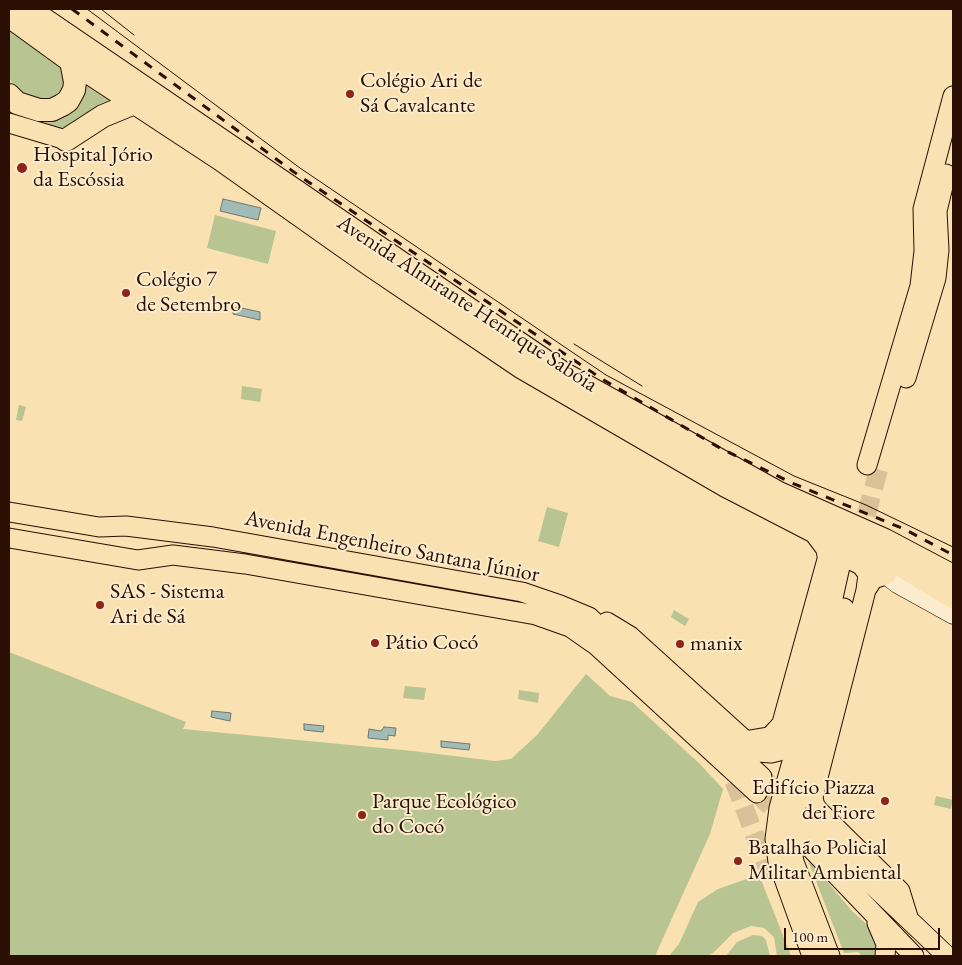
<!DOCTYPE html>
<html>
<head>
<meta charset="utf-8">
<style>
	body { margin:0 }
	#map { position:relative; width:962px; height:965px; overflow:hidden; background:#f9e1b2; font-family:"EB Garamond",serif }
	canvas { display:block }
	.frame { position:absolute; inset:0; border:10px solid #2b0f03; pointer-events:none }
	.scale { position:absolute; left:784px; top:928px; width:156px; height:22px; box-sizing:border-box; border:2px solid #2b0f03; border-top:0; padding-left:6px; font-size:15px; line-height:18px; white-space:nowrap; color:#2b0f03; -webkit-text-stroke:4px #fbeccd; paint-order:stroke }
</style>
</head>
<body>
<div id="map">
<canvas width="962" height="965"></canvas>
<div class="frame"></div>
<div class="scale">100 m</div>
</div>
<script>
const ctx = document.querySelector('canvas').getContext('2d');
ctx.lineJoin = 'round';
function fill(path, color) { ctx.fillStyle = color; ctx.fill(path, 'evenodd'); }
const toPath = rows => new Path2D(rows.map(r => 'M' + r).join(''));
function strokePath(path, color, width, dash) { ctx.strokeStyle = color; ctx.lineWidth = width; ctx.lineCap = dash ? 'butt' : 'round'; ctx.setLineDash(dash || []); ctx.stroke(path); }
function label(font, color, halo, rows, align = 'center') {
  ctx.font = font + ' "EB Garamond",serif'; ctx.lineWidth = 4; ctx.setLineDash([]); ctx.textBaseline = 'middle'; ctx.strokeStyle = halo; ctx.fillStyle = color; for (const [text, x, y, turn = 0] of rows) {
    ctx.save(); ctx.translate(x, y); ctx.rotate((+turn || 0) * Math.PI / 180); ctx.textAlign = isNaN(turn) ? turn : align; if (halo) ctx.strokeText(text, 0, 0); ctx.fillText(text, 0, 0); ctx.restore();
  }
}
fill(toPath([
	[9,29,60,65,66,84,62,92,52,99,41,101,22,93,13,85,9,77],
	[87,84,115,100,100,104,72,125,58,129,9,113,9,108,80,98],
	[215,215,276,231,268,264,207,248],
	[242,386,262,389,260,402,241,399],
	[19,405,26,407,22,421,16,420],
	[547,507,568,513,559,547,538,541],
	[674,610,689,619,685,626,671,617],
	[9,652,186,722,183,729,413,751,495,761,511,759,537,735,586,674,610,696,632,702,700,764,723,789,710,834,655,956,9,956],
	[405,686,426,688,424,700,403,698],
	[519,690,539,693,538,703,518,699],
	[936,796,953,800,951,809,934,805],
	[807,858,852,911,873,930,880,956,862,956,858,952,844,953],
	[755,876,760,877,791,956,777,956,774,937,764,928,751,926,733,933,713,953,707,956,669,956,679,944,698,902,718,889],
	[753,935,762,936,766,940,770,956,726,956,737,942]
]), '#b8c491');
const water = toPath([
	[223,199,261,208,258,220,220,211,223,199],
	[237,307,260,312,260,320,233,314,233,309,237,307],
	[212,711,231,713,230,721,211,717,212,711],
	[304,724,324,726,323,732,304,730,304,724],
	[384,727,396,728,395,736,388,735,388,740,368,738,369,729,381,731,384,727],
	[441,741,470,744,469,750,441,747,441,741]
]);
fill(water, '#a1bbb6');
strokePath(water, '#72766e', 1);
strokePath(toPath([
	[859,542,879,468],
	[762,777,792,808],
	[734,781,774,885],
	[757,793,788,824]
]), '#dac298', 19, [19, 9]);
const secondary = toPath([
	[878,564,886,575,897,584,953,615]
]);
const primary = toPath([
	[9,123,66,140],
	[906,378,936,278,939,250,937,211,946,174],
	[867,465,920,286,924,251,923,209,953,96],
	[9,512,99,527,126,526,213,537,522,592,560,605,589,617,762,777],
	[9,538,138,560,173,555,245,564,536,615,570,627,597,646,757,793],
	[866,590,873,579,886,575],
	[607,622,630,636,758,752,771,753,779,751,799,731],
	[810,786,815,806,819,811,900,891,908,917],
	[813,797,866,590,868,574,861,565,845,557,836,557,832,561],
	[805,821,947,956],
	[800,837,914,956],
	[877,923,886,944,885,956],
	[812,956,778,862,775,839,779,808,813,687,841,562],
	[830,956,794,862,789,832,826,692,844,608]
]);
const highway = toPath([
	[29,9,563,373,779,493,885,540,953,576],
	[9,16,71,61,220,159,370,265,521,367,726,486,815,532,900,565,953,597],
	[9,95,17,103,39,110,52,110,62,105,68,101,74,90,75,82,71,61],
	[66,140,103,116,137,102],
	[747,742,771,738,783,725,829,558,827,548,815,532]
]);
strokePath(secondary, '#2b0f03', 19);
strokePath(primary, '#2b0f03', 21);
strokePath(highway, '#2b0f03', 24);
strokePath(secondary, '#fbeccd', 18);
strokePath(primary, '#f9e1b2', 19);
strokePath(highway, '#f9e1b2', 22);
strokePath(toPath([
	[87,9,300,168,606,375,794,476,866,505,953,547],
	[101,9,134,35],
	[574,344,642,386]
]), '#2b0f03', 1);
strokePath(toPath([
	[72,9,298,175,602,379,720,448,792,483,904,529,953,555]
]), '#2b0f03', 3, [9, 9]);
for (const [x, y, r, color] of [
	[350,94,5,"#8f2418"],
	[22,168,6,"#8f2418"],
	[126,293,5,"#8f2418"],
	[100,605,5,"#8f2418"],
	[375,643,5,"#8f2418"],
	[680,644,5,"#8f2418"],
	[885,801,5,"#8f2418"],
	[362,815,5,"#8f2418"],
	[738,861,5,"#8f2418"]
]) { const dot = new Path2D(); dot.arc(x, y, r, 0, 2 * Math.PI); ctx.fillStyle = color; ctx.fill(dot); strokePath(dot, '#fbeccd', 2); }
label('22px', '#2b0f03', '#fbeccd', [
	["Colégio Ari de",360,81],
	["Sá Cavalcante",360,106],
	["Hospital Jório",33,155],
	["da Escóssia",33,180],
	["Colégio 7",136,280],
	["de Setembro",136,305],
	["SAS - Sistema",110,592],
	["Ari de Sá",110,617],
	["Pátio Cocó",385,643],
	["manix",690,644],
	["Edifício Piazza",875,788,"right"],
	["dei Fiore",875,813,"right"],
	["Parque Ecológico",372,802],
	["do Cocó",372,827],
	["Batalhão Policial",748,848],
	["Militar Ambiental",748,873]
], 'left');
label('22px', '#2b0f03', '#fbeccd', [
	["Avenida Almirante Henrique Sabóia",467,304,33],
	["Avenida Engenheiro Santana Júnior",392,547,11]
]);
</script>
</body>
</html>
